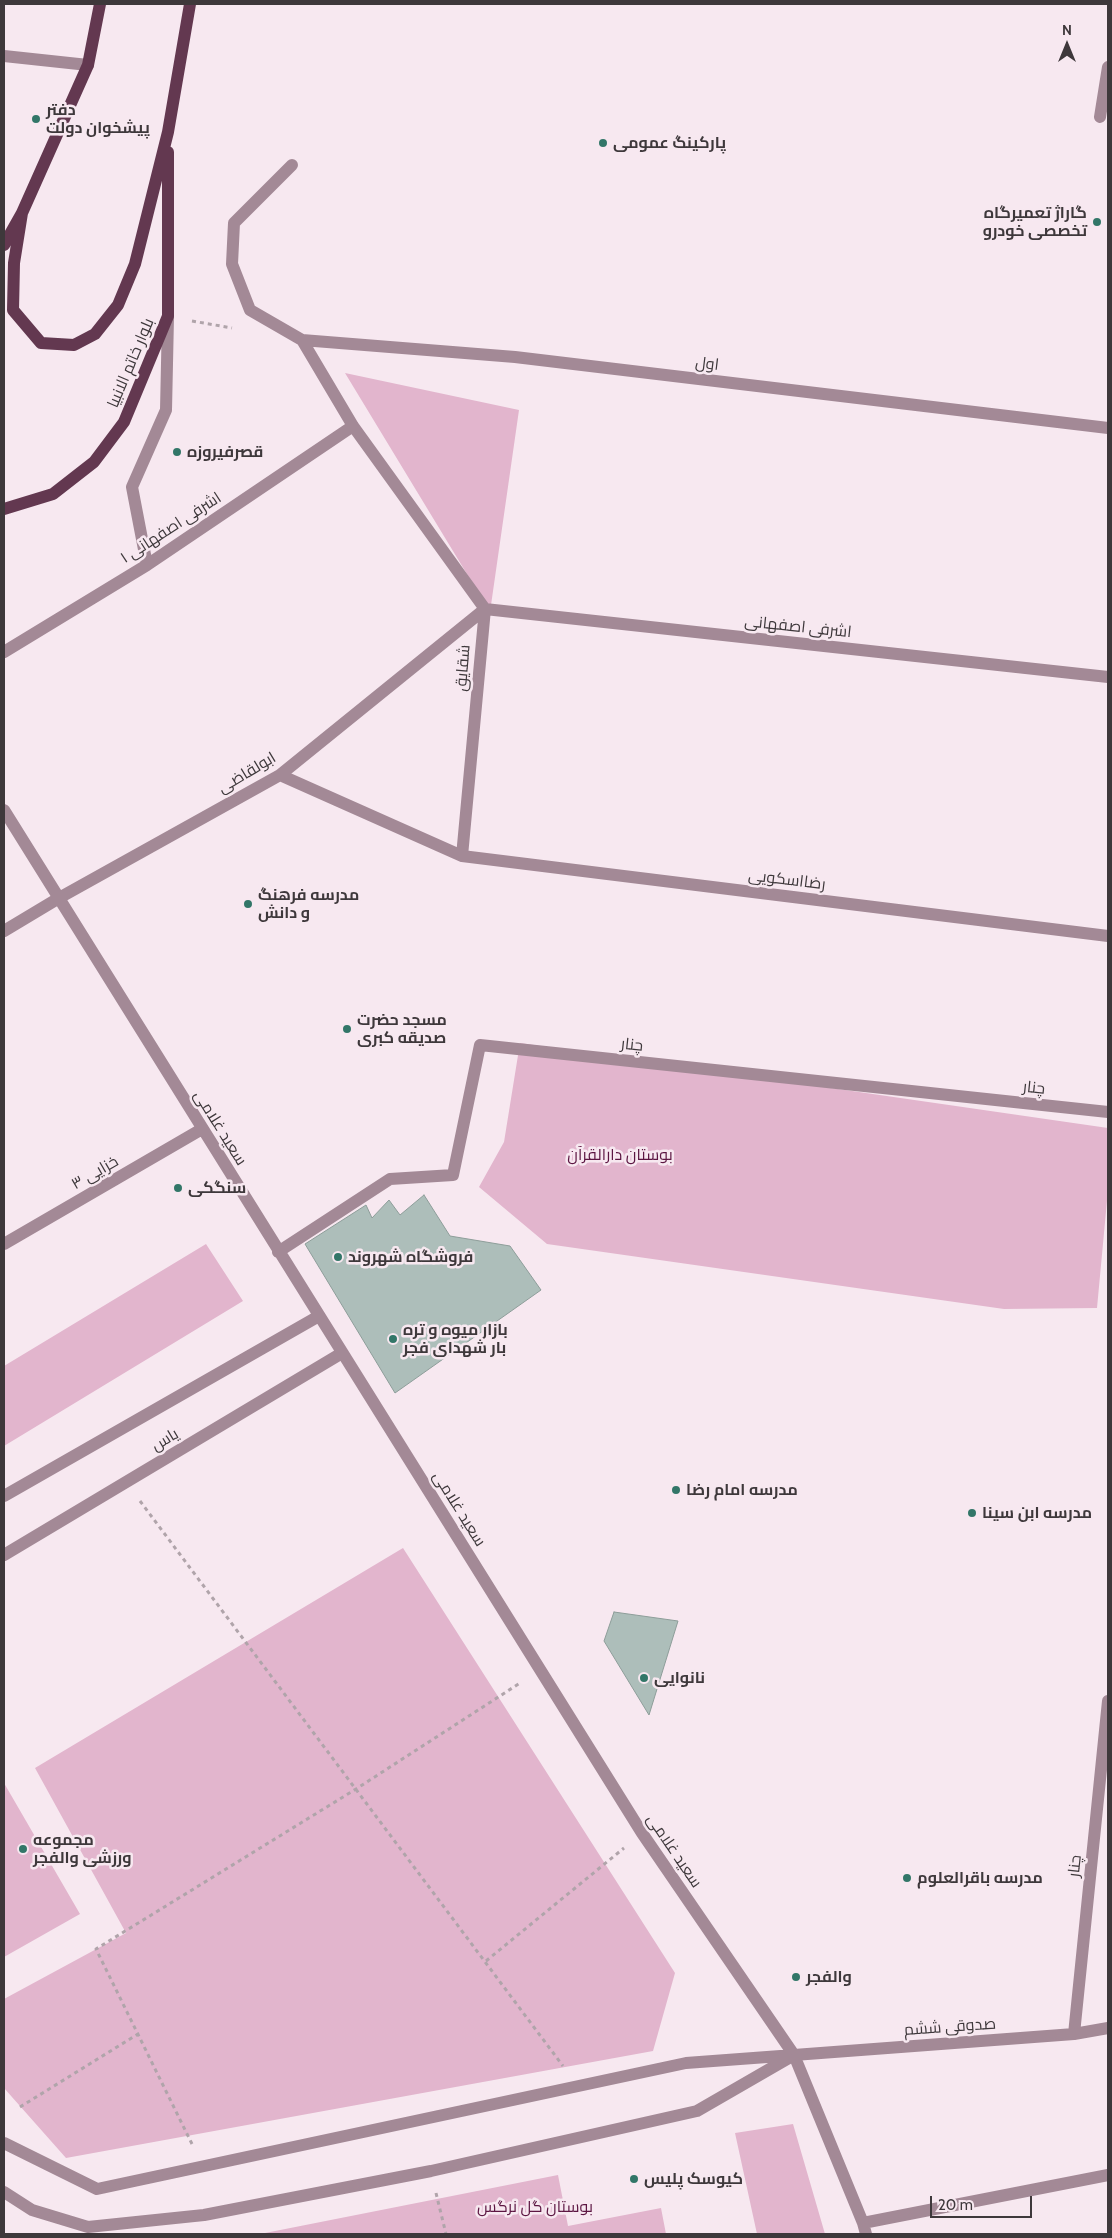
<!DOCTYPE html>
<html>
<head>
<meta charset="utf-8">
<style>
	body { margin:0 }
	#map { position:relative; width:1112px; height:2238px; overflow:hidden; background:#f7e8f0; font-family:Cabin,sans-serif }
	canvas { display:block }
	.frame { position:absolute; inset:0; border:5px solid #3e383b; pointer-events:none }
	.north { position:absolute; left:1042px; top:20px; width:50px; height:50px; -webkit-text-stroke:4px #f7e8f0; paint-order:stroke; rotate:0deg; font-size:14px; font-weight:700; line-height:20px; text-align:center; color:#3e383b }
	.north::after { content:''; display:block; margin:auto; width:18px; height:22px; background:#3e383b; clip-path:polygon(50% 0,100% 100%,50% 72%,0 100%) }
	.scale { position:absolute; left:930px; top:2196px; width:102px; height:22px; box-sizing:border-box; border:2px solid #3e383b; border-top:0; padding-left:6px; font-size:15px; line-height:18px; white-space:nowrap; color:#3e383b; -webkit-text-stroke:4px #f7e8f0; paint-order:stroke }
</style>
</head>
<body>
<div id="map">
<canvas width="1112" height="2238"></canvas>
<div class="frame"></div>
<div class="north">N</div>
<div class="scale">20 m</div>
</div>
<script>
const ctx = document.querySelector('canvas').getContext('2d');
ctx.lineJoin = 'round';
function fill(path, color) { ctx.fillStyle = color; ctx.fill(path, 'evenodd'); }
const toPath = rows => new Path2D(rows.map(r => 'M' + r).join(''));
function strokePath(path, color, width, dash) { ctx.strokeStyle = color; ctx.lineWidth = width; ctx.lineCap = dash ? 'butt' : 'round'; ctx.setLineDash(dash || []); ctx.stroke(path); }
function label(font, color, halo, rows, align = 'center') {
  ctx.font = font + ' Cabin,Cairo,sans-serif'; ctx.lineWidth = 5; ctx.setLineDash([]); ctx.textBaseline = 'middle'; ctx.strokeStyle = halo; ctx.fillStyle = color; for (const [text, x, y, turn = 0] of rows) {
    ctx.save(); ctx.translate(x, y); ctx.rotate((+turn || 0) * Math.PI / 180); ctx.textAlign = isNaN(turn) ? turn : align; if (halo) ctx.strokeText(text, 0, 0); ctx.fillText(text, 0, 0); ctx.restore();
  }
}
fill(toPath([
	[345,373,519,410,490,612],
	[520,1043,1108,1128,1108,1190,1097,1308,1004,1309,547,1244,479,1187,504,1142],
	[206,1244,243,1301,4,1446,4,1366],
	[403,1548,675,1973,653,2051,66,2158,4,2088,4,1999,126,1933,35,1768],
	[4,1783,80,1914,4,1957],
	[793,2124,825,2234,757,2234,735,2133],
	[558,2175,568,2226,661,2208,666,2234,260,2234]
]), '#e2b5cd');
const building = toPath([
	[424,1195,450,1236,510,1246,541,1290,395,1393,305,1244,366,1205,372,1218,389,1200,400,1215,424,1195],
	[614,1612,678,1621,649,1715,604,1641,614,1612]
]);
fill(building, '#adbeba');
strokePath(building, '#8d9d99', 1);
strokePath(toPath([
	[192,321,232,328],
	[140,1501,563,2066],
	[486,1961,624,1848],
	[20,2107,138,2034],
	[192,2144,96,1949,356,1789,520,1683],
	[436,2193,446,2234]
]), '#b0a4aa', 3, [4, 4]);
strokePath(toPath([
	[4,56,88,65],
	[1100,117,1108,67],
	[292,165,234,223,232,264,250,310,302,340,515,357,1108,428],
	[147,565,132,487,166,410,168,317],
	[4,652,147,565,353,426],
	[280,775,462,856,485,609,353,426,302,340],
	[4,810,642,1833,794,2055,863,2223,866,2234],
	[462,856,1108,936],
	[4,931,59,898,280,775,485,609,1108,677],
	[4,1244,202,1129],
	[278,1252,390,1179,453,1175,480,1045,1108,1112],
	[4,1496,319,1316],
	[4,1555,342,1353],
	[1074,2034,1108,1701],
	[794,2055,1074,2034,1108,2028],
	[4,2143,97,2189,686,2063,794,2055,697,2111,431,2171,204,2215,88,2227,32,2210,4,2192],
	[863,2223,1108,2175]
]), '#a38996', 12);
strokePath(toPath([
	[22,213,14,263,13,310,41,343,74,345,95,334,118,305,135,264,168,132,190,4],
	[4,245,22,213,88,65,100,4],
	[4,509,53,494,94,462,124,422,168,316,168,152]
]), '#633850', 12);
for (const [x, y, r, color] of [
	[36,119,5,"#327668"],
	[603,143,5,"#327668"],
	[1097,222,5,"#327668"],
	[177,452,5,"#327668"],
	[248,904,5,"#327668"],
	[347,1029,5,"#327668"],
	[178,1188,5,"#327668"],
	[338,1257,5,"#327668"],
	[393,1339,5,"#327668"],
	[676,1490,5,"#327668"],
	[972,1513,5,"#327668"],
	[644,1678,5,"#327668"],
	[23,1849,5,"#327668"],
	[907,1878,5,"#327668"],
	[796,1977,5,"#327668"],
	[634,2179,5,"#327668"]
]) { const dot = new Path2D(); dot.arc(x, y, r, 0, 2 * Math.PI); ctx.fillStyle = color; ctx.fill(dot); strokePath(dot, '#f7e8f0', 2); }
label('bold 16px', '#3e383b', '#f7e8f0', [
	["دفتر",46,110],
	["پیشخوان دولت",46,128],
	["پارکینگ عمومی",613,143],
	["گاراژ تعمیرگاه",1087,213,"right"],
	["تخصصی خودرو",1087,231,"right"],
	["قصرفیروزه",187,452],
	["مدرسه فرهنگ",258,895],
	["و دانش",258,913],
	["مسجد حضرت",357,1020],
	["صدیقه کبری",357,1038],
	["سنگکی",188,1188],
	["فروشگاه شهروند",348,1257],
	["بازار میوه و تره‌",403,1330],
	["بار شهدای فجر",403,1348],
	["مدرسه امام رضا",686,1490],
	["مدرسه ابن سینا",982,1513],
	["نانوایی",654,1678],
	["مجموعه",33,1840],
	["ورزشی والفجر",33,1858],
	["مدرسه باقرالعلوم",917,1878],
	["والفجر",806,1977],
	["کیوسک پلیس",644,2179]
], 'left');
label('16px', '#3e383b', '#f7e8f0', [
	["بلوار خاتم الانبیا",131,363,-67],
	["اول",707,364,7],
	["اشرفی اصفهانی ۱",171,528,-33],
	["اشرفی اصفهانی",798,627,6],
	["شقایق",463,668,-85],
	["ابولقاضی",247,773,-31],
	["رضااسکویی",787,880,7],
	["چنار",632,1045,6],
	["چنار",1034,1088,6],
	["سعید غلامی",220,1128,58],
	["خزایی ۳",95,1173,-30],
	["یاس",165,1440,-31],
	["سعید غلامی",459,1509,58],
	["سعید غلامی",674,1851,56],
	["چنار",1075,1866,-84],
	["صدوقی ششم",950,2027,-4]
]);
label('16px', '#5c1642', '#f7e8f0', [
	["بوستان دارالقرآن",620,1155],
	["بوستان گل نرگس",535,2207]
]);
</script>
</body>
</html>
